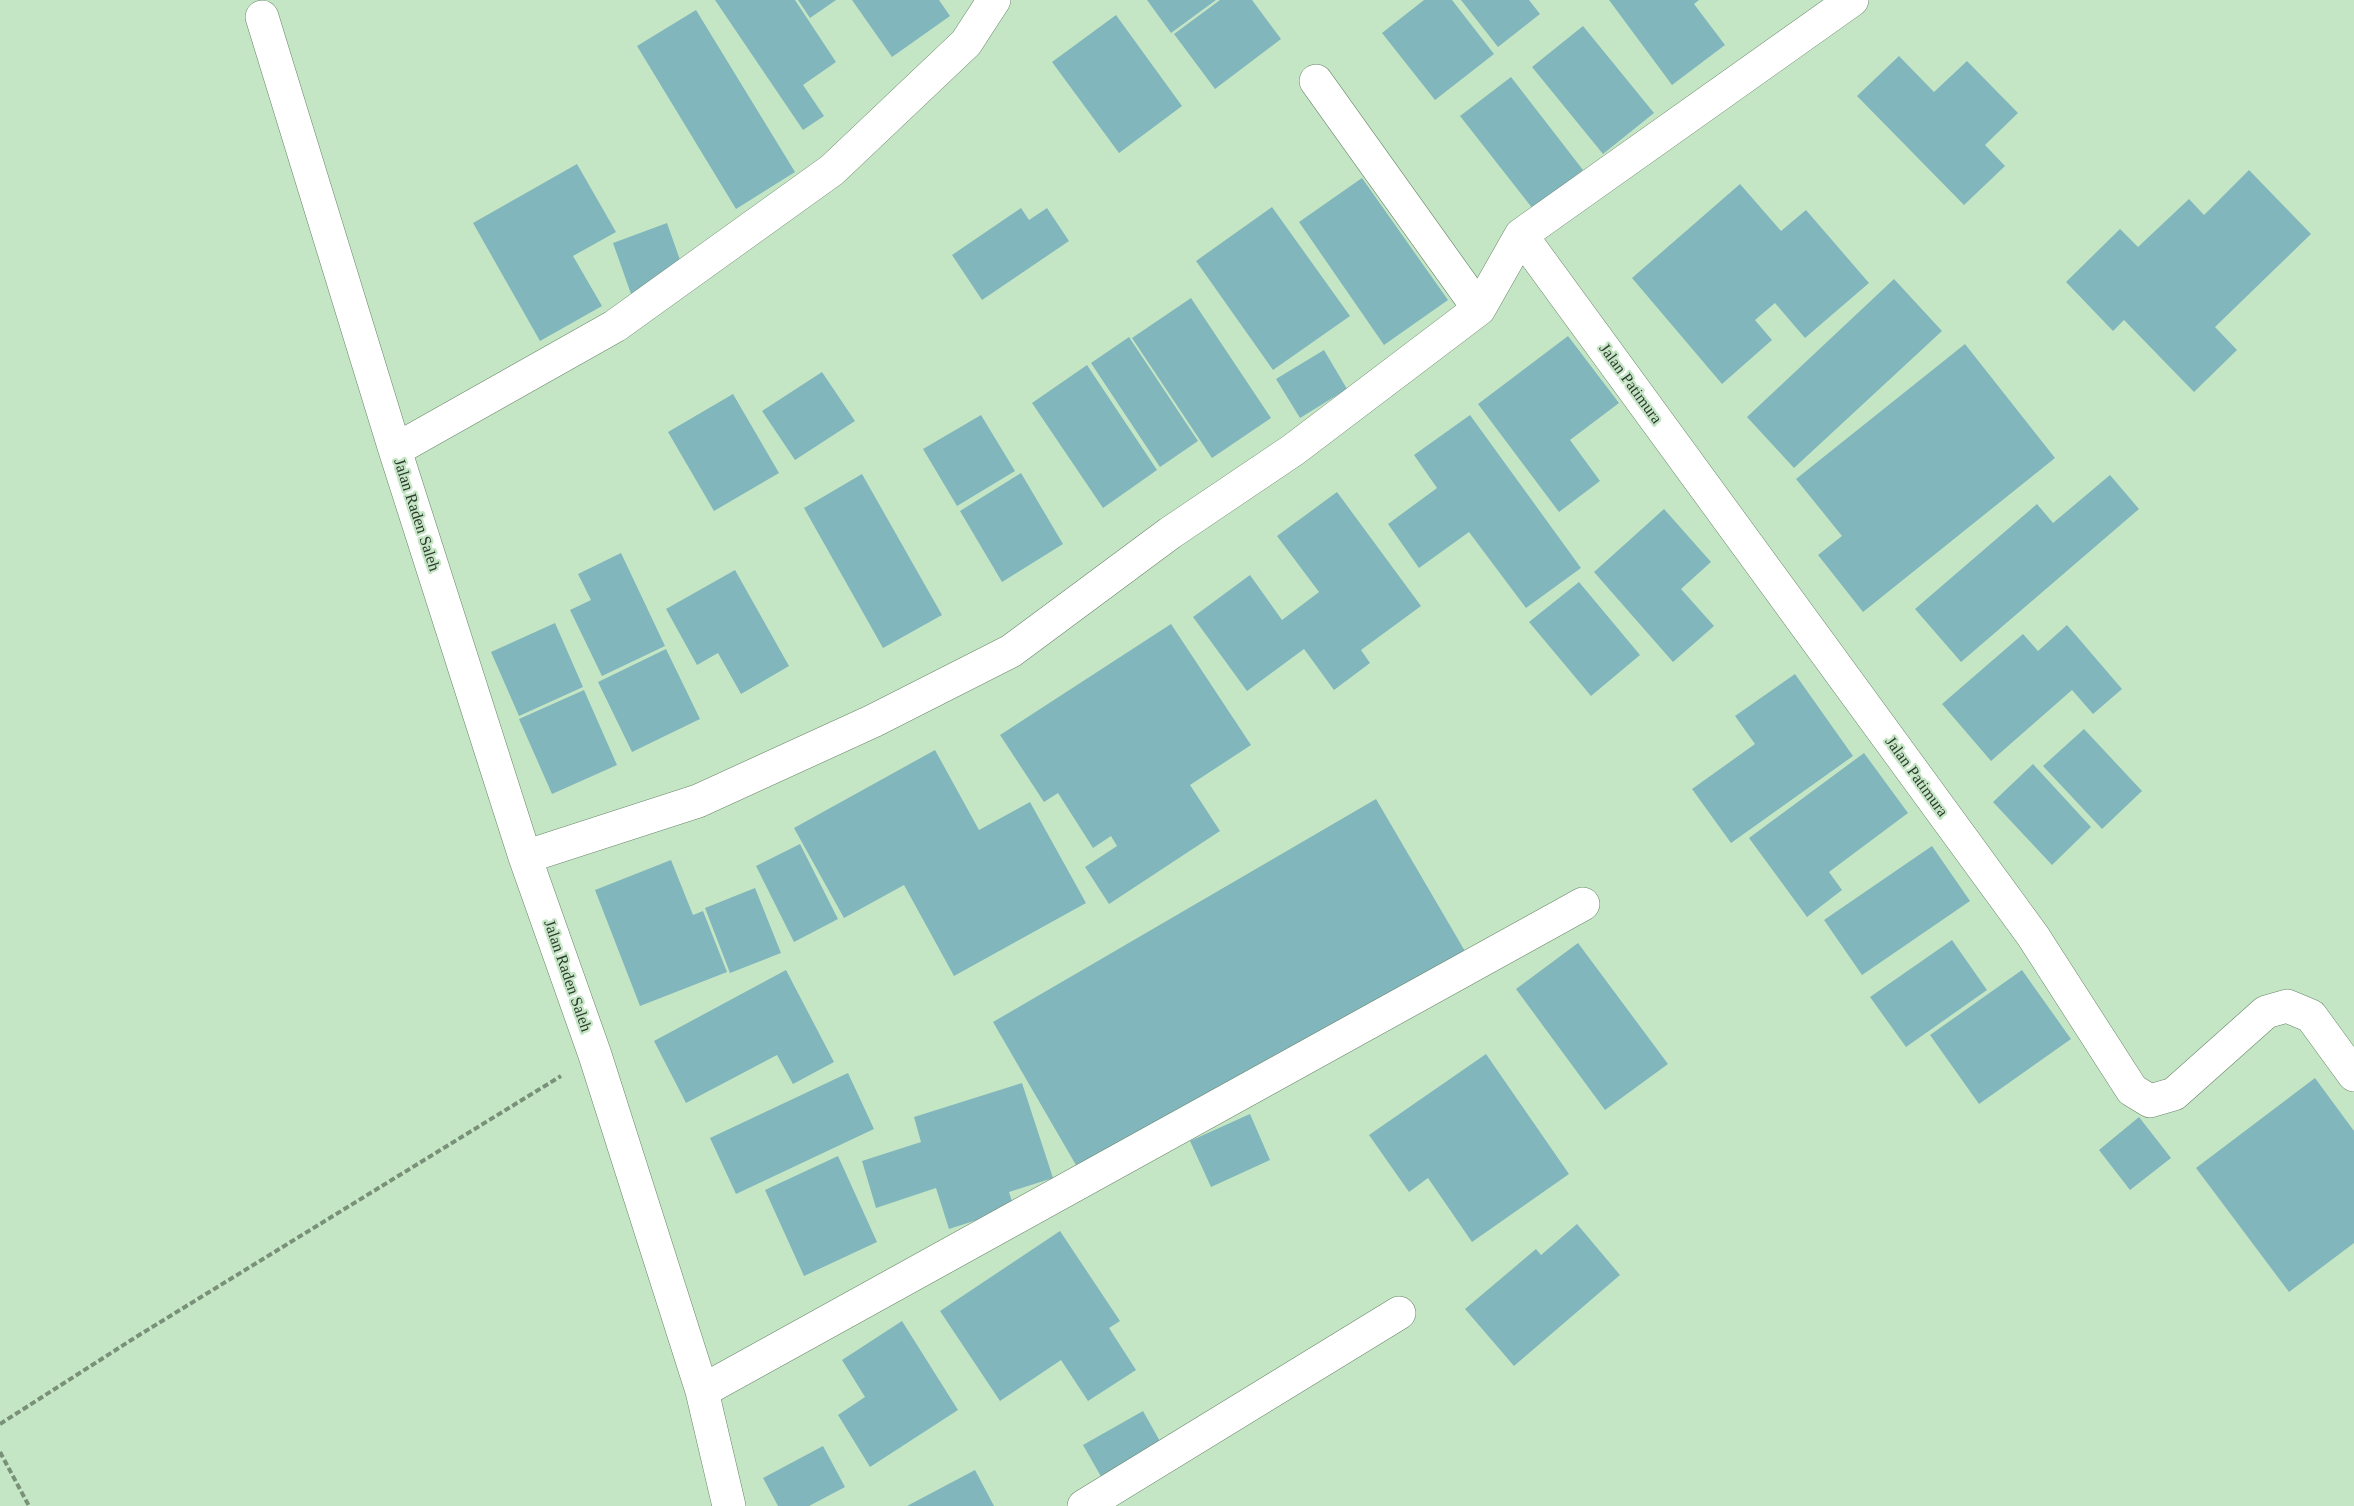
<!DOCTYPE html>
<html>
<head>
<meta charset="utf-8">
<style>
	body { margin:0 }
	canvas { display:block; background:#c5e6c5 }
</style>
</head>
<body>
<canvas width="2354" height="1506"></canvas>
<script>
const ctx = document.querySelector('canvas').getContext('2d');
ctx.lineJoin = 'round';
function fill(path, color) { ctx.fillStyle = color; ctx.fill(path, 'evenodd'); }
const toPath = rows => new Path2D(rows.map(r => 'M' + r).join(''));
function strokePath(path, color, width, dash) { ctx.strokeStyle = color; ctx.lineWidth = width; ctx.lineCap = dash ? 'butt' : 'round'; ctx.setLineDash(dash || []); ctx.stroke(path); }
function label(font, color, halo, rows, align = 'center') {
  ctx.font = font + ' "Times New Roman",serif'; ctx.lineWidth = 4.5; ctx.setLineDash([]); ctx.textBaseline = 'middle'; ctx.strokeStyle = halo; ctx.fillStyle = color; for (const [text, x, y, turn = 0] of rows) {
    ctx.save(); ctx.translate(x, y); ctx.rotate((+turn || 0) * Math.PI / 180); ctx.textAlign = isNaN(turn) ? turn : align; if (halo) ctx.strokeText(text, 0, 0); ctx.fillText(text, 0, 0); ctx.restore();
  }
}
fill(toPath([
	[715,0,795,0,836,62,803,85,824,116,803,130],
	[798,0,836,0,810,18],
	[852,0,939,0,950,16,892,57],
	[1147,0,1216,0,1171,33],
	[1220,0,1252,0,1281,39,1215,89,1174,34],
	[1424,0,1452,0,1494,54,1435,100,1382,33],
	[1461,0,1529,0,1540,14,1498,47],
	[1609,0,1699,0,1694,4,1725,45,1672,85],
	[696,10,795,172,736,209,637,46],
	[1116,15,1182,106,1119,153,1052,62],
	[1583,26,1654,113,1603,154,1532,67],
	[1899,56,1934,92,1967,61,2018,113,1985,145,2005,166,1964,205,1857,96],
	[1511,77,1583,170,1533,209,1460,116],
	[577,164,616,232,573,256,602,306,540,341,473,223],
	[2249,170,2311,234,2215,327,2237,350,2194,392,2124,320,2113,331,2066,282,2120,229,2138,247,2189,199,2204,215],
	[1362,178,1448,300,1384,345,1299,222],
	[1740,184,1781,231,1806,210,1869,283,1805,338,1775,303,1755,320,1772,340,1722,384,1632,278],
	[1272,207,1350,316,1273,370,1196,261],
	[1021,208,1029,220,1047,208,1069,241,982,300,952,255],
	[667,223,685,274,631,294,613,243],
	[1894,279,1942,331,1794,468,1747,417],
	[1191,298,1271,418,1212,458,1132,338],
	[1568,336,1619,403,1570,440,1600,481,1559,512,1478,404],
	[1129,337,1198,441,1160,467,1091,363],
	[1965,344,2055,458,1863,612,1818,555,1842,536,1796,479],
	[1324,350,1347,389,1300,418,1276,379],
	[1087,365,1157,470,1103,508,1032,403],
	[822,372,855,421,795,460,762,411],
	[733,394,779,473,714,511,668,432],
	[981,415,1015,471,957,506,923,449],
	[1470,415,1581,568,1526,608,1469,532,1419,568,1388,524,1437,488,1414,455],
	[1021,473,1063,544,1002,582,960,511],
	[862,474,942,615,883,648,804,508],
	[2110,475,2139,509,1961,662,1915,609,2037,504,2053,523],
	[1337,492,1421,606,1361,650,1370,663,1334,690,1304,649,1247,691,1193,617,1250,575,1282,620,1319,592,1277,536],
	[1664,509,1711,562,1681,589,1714,626,1673,662,1594,572],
	[621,553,665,646,602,676,570,610,591,600,578,574],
	[735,570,789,666,741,694,718,653,697,665,666,609],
	[1579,582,1640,655,1591,696,1529,622],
	[555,623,583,687,519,716,491,652],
	[1171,624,1251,745,1190,785,1220,831,1109,904,1085,867,1117,846,1111,836,1093,848,1058,793,1044,802,1000,735],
	[2067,625,2122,689,2093,714,2072,690,1991,761,1942,704,2023,634,2038,651],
	[666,649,700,719,632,752,598,682],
	[1795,674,1853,756,1731,843,1692,789,1755,744,1735,716],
	[584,690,617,765,552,794,519,719],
	[2084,729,2142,791,2102,829,2043,766],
	[935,750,979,830,1030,802,1086,903,954,976,904,885,844,918,794,828],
	[1864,753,1908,813,1829,872,1842,890,1807,917,1749,838],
	[2033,764,2091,827,2052,865,1993,802],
	[1376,799,1469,958,1080,1172,993,1022],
	[800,844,838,919,794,942,756,866],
	[1932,846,1970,901,1862,975,1824,920],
	[671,860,693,915,703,911,727,972,640,1006,595,890],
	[755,888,781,953,730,973,705,908],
	[1952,940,1987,990,1906,1047,1870,997],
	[1578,943,1668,1064,1605,1110,1516,989],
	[786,970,834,1062,793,1084,777,1055,686,1103,654,1041],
	[2022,970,2071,1039,1979,1104,1930,1035],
	[1486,1054,1569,1174,1472,1242,1428,1178,1409,1192,1369,1135],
	[848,1073,874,1129,736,1194,710,1138],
	[2315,1078,2354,1131,2354,1243,2289,1292,2196,1168],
	[1022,1083,1053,1178,1009,1192,1014,1208,949,1229,936,1188,876,1208,862,1161,921,1142,914,1117],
	[1250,1114,1270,1160,1211,1187,1190,1141],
	[2139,1117,2171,1158,2130,1190,2099,1150],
	[838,1156,877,1242,804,1276,765,1190],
	[1577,1224,1620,1275,1514,1366,1465,1309,1536,1249,1541,1255],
	[1060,1231,1120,1321,1109,1328,1136,1370,1088,1401,1061,1360,1000,1401,940,1311],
	[902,1321,958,1410,870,1467,838,1415,865,1397,842,1360],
	[1143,1411,1166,1452,1107,1487,1083,1445],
	[823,1446,845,1487,809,1506,778,1506,763,1478],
	[975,1470,994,1506,907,1506]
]), '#81b6bd');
const minor = toPath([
	[262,17,395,450,525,857,595,1055,702,1391,729,1506],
	[1316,81,1479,309],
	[1521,235,2033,936,2132,1090,2150,1101,2174,1094,2266,1012,2287,1006,2311,1016,2354,1075],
	[395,450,615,326,832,170,966,43,994,0],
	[525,857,698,801,873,721,1011,651,1170,533,1293,450,1479,309,1521,235,1852,0],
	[702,1391,1583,904],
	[1084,1506,1399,1313]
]);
strokePath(minor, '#688669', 34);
strokePath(toPath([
	[0,1424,136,1337,561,1076],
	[0,1452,29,1506]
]), '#799079', 4, [6, 3]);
strokePath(minor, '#fff', 33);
label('16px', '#2d3a2e', '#c5e6c5', [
	["Jalan Patimura",1630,384,54],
	["Jalan Raden Saleh",416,515,72],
	["Jalan Patimura",1916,777,54],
	["Jalan Raden Saleh",567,976,71]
]);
</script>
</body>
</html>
